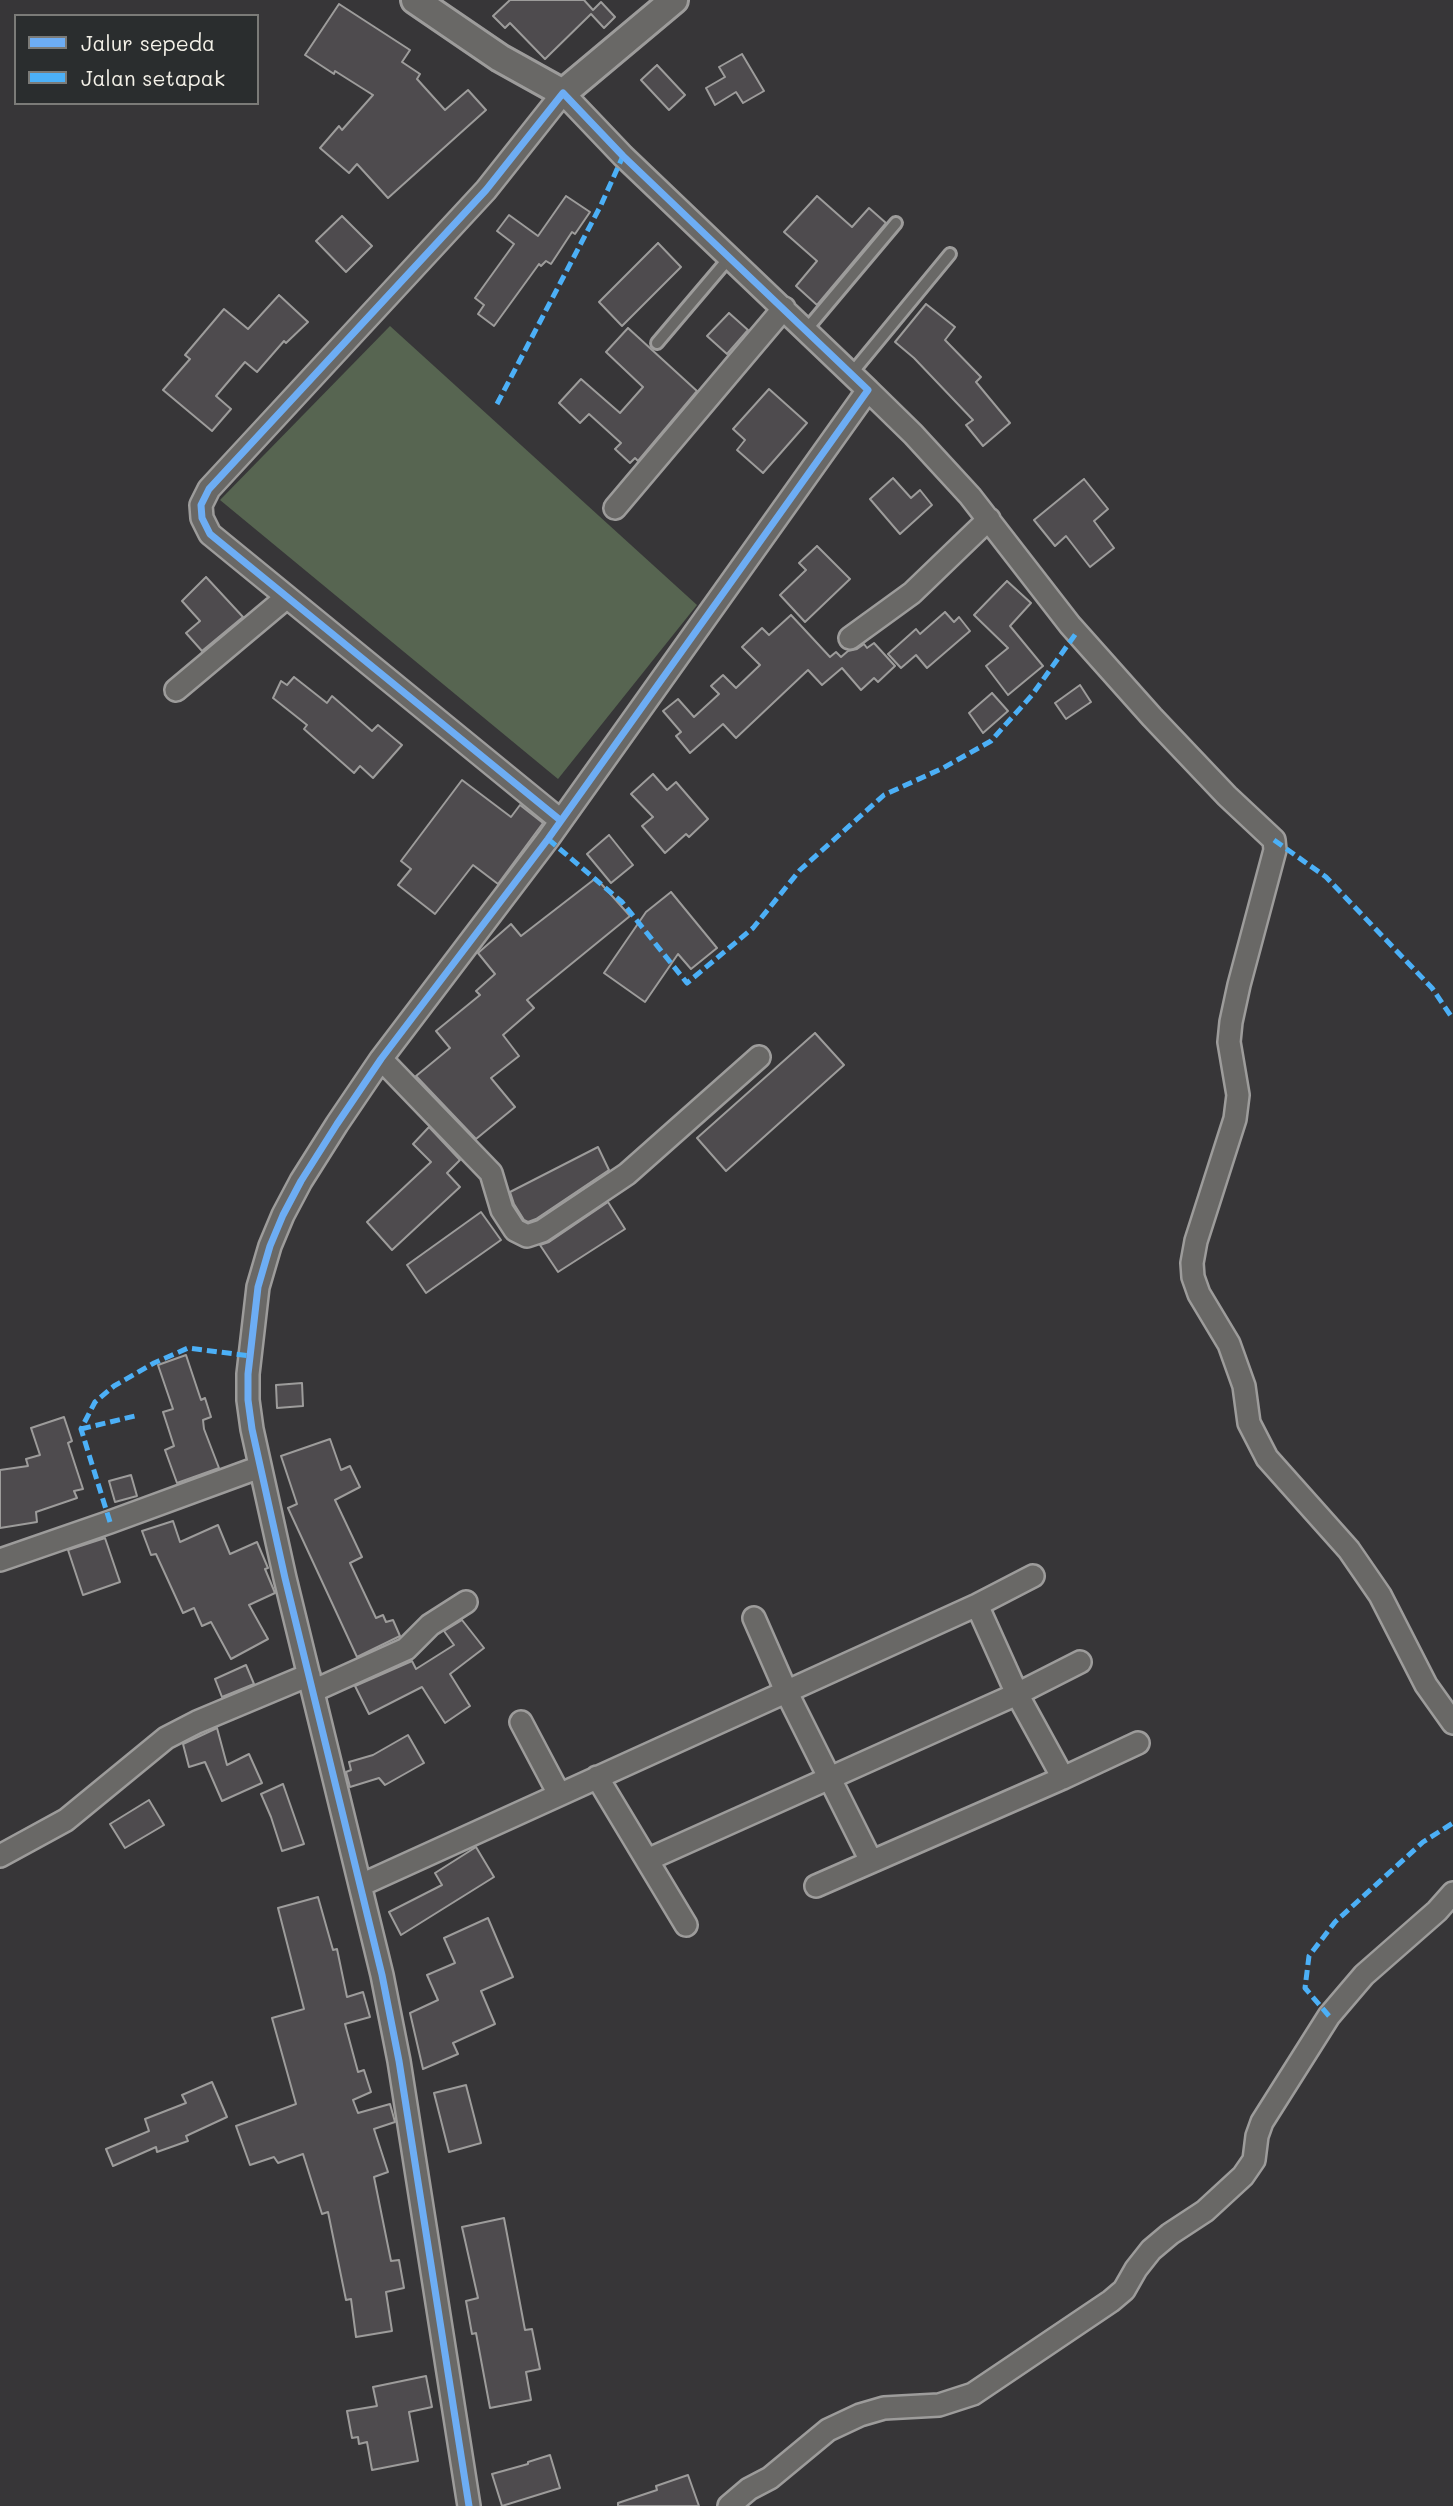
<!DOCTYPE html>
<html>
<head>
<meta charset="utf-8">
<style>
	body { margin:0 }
	#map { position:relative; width:1453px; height:2506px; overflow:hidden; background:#373638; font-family:Mali,sans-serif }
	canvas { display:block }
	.legend { position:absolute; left:14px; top:14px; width:245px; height:91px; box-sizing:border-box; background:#2a2d2e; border:2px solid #7b7b78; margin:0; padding:9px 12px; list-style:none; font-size:21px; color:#f4f1e8 }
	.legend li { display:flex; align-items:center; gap:14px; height:35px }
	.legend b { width:35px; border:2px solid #7b7b78 }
</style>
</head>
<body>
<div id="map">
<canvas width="1453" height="2506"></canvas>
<ul class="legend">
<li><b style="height:9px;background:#6dadf4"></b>Jalur sepeda</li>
<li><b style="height:9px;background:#4cb0f7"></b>Jalan setapak</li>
</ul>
</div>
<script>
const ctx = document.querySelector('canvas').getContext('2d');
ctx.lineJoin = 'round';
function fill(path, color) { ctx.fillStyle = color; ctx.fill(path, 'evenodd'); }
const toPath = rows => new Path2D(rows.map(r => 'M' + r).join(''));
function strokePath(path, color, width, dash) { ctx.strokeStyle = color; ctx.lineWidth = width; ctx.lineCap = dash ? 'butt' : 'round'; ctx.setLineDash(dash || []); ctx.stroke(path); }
fill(toPath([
	[390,326,697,605,558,779,220,500]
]), '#576551');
const building = toPath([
	[510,0,584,0,593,10,601,2,615,17,604,28,591,14,545,59,510,23,505,28,493,16,510,0],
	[339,4,410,50,402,62,420,74,417,79,445,110,468,90,486,110,388,198,357,164,349,173,320,148,339,126,342,130,373,95,335,71,334,74,305,55,339,4],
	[742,54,764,91,743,103,736,92,715,105,706,88,725,77,719,67,742,54],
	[657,65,685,95,669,110,641,80,657,65],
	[566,196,590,212,575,234,572,232,551,264,546,261,541,266,539,264,494,326,478,314,484,305,475,298,514,244,497,231,509,215,538,236,566,196],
	[817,196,852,227,869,208,886,223,817,305,796,286,817,261,784,232,817,196],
	[342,216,372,246,346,272,316,241,342,216],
	[658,243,681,267,622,326,599,302,658,243],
	[279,295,308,322,286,343,284,341,257,372,245,362,216,396,231,409,212,431,163,390,190,359,185,355,224,309,248,329,279,295],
	[926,304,955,327,945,340,981,377,976,382,1010,423,983,446,966,425,973,420,914,358,895,342,926,304],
	[729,313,748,330,727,354,707,336,729,313],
	[628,328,697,391,638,461,635,458,630,463,615,449,621,443,589,414,580,423,559,403,581,379,620,413,643,387,606,352,628,328],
	[769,389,807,423,763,473,737,450,745,440,733,429,769,389],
	[893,478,911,498,920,490,932,505,900,534,870,499,893,478],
	[1084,479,1108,509,1094,521,1114,548,1090,567,1066,536,1055,546,1034,520,1084,479],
	[817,546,850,579,805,622,780,595,806,570,799,563,817,546],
	[206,577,243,617,202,651,186,633,200,621,182,601,206,577],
	[1007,581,1031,603,1010,626,1043,666,1008,695,986,666,1008,648,974,615,1007,581],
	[945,612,954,622,959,617,970,631,927,668,916,655,901,668,888,654,916,629,920,634,945,612],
	[791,615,830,657,836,652,841,657,848,651,857,649,864,644,867,648,874,643,895,666,878,682,874,678,861,690,842,668,822,685,808,670,736,738,723,724,690,753,676,736,681,732,663,711,678,699,694,717,719,694,711,686,723,675,736,688,760,665,742,647,762,628,769,635,791,615],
	[294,677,327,703,332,696,372,731,378,725,402,745,373,778,360,766,354,773,304,729,307,725,273,698,281,681,287,685,294,677],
	[1080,685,1091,702,1066,719,1055,703,1080,685],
	[992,693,1008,711,983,733,969,713,992,693],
	[653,774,667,790,676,782,708,819,689,837,686,834,665,853,642,826,653,817,631,794,653,774],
	[462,780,511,817,520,805,543,823,498,884,473,865,435,914,398,885,411,869,401,861,462,780],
	[609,835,633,865,611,883,587,854,609,835],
	[596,878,630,916,527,1000,534,1008,503,1035,519,1056,491,1078,515,1107,476,1139,416,1076,450,1048,436,1031,480,995,476,991,495,974,478,953,511,924,521,936,596,878],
	[671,892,717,948,691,969,678,954,645,1002,604,973,646,912,671,892],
	[815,1033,844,1065,726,1171,697,1138,815,1033],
	[429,1127,460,1160,447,1173,460,1187,392,1250,367,1222,431,1162,413,1144,429,1127],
	[598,1147,609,1170,536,1219,528,1222,524,1220,514,1204,510,1192,598,1147],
	[608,1202,625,1229,558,1272,540,1245,549,1242,608,1202],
	[481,1212,501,1240,426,1293,407,1265,481,1212],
	[186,1355,201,1400,205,1398,211,1417,203,1420,204,1429,219,1468,177,1483,165,1450,174,1446,163,1412,173,1409,158,1365,186,1355],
	[302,1383,303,1406,277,1408,276,1385,302,1383],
	[64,1417,72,1441,68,1443,83,1489,74,1491,77,1498,36,1512,37,1522,0,1528,0,1470,28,1466,26,1459,40,1455,31,1428,64,1417],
	[330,1439,341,1470,350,1466,360,1487,335,1500,362,1557,350,1563,376,1618,383,1615,386,1622,393,1620,400,1636,357,1657,288,1508,297,1504,281,1456,330,1439],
	[131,1475,137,1496,115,1502,109,1481,131,1475],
	[173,1521,180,1542,218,1525,230,1554,257,1542,268,1568,265,1569,275,1593,249,1605,268,1639,231,1659,211,1622,202,1626,194,1608,183,1613,156,1554,151,1555,142,1531,173,1521],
	[105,1538,120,1582,83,1595,68,1550,105,1538],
	[462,1620,484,1648,450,1674,470,1706,445,1723,422,1687,369,1714,355,1686,412,1661,416,1669,454,1645,444,1631,462,1620],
	[246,1665,254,1684,222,1697,215,1679,246,1665],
	[217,1728,227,1765,249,1754,262,1783,222,1801,205,1762,189,1767,183,1744,217,1728],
	[408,1735,424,1763,385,1785,379,1778,350,1787,346,1772,351,1770,349,1762,373,1755,408,1735],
	[283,1784,304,1844,282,1851,271,1817,261,1794,283,1784],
	[149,1800,164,1825,125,1848,110,1824,149,1800],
	[476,1847,494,1877,401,1935,389,1912,442,1885,435,1873,476,1847],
	[318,1897,333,1950,337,1949,347,1997,363,1992,370,2017,345,2024,358,2072,364,2070,371,2092,353,2100,358,2113,390,2104,395,2122,374,2129,388,2172,374,2177,391,2261,399,2260,404,2288,386,2292,392,2331,356,2337,351,2299,346,2300,328,2212,322,2214,303,2154,278,2163,274,2157,250,2165,236,2126,296,2104,272,2018,304,2009,278,1908,318,1897],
	[488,1918,513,1977,481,1991,495,2024,453,2043,458,2054,423,2069,410,2013,438,2000,427,1975,455,1963,444,1938,488,1918],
	[212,2082,227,2117,186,2136,188,2141,157,2152,156,2147,113,2166,106,2149,149,2131,145,2119,186,2103,182,2095,212,2082],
	[466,2085,481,2143,449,2152,434,2093,466,2085],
	[504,2218,525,2330,532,2329,540,2369,526,2372,531,2400,490,2408,476,2333,472,2334,466,2301,478,2298,462,2227,504,2218],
	[426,2376,432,2407,409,2412,418,2461,372,2470,367,2442,359,2444,358,2437,352,2438,347,2411,377,2406,373,2387,426,2376],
	[550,2455,560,2488,502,2506,492,2474,528,2464,528,2462,550,2455],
	[688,2475,699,2506,618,2506,618,2503,657,2490,656,2486,688,2475]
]);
fill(building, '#4e4b4e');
strokePath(building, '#9d9c9b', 2);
const service = toPath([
	[806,330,896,223],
	[657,343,730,257],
	[851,374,950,254]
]);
const minor = toPath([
	[868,390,913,434,970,496,1070,625,1152,717,1227,796,1274,840,1275,850,1239,985,1231,1022,1229,1042,1238,1095,1235,1119,1196,1241,1192,1263,1193,1277,1199,1294,1229,1344,1244,1386,1249,1423,1267,1458,1349,1550,1380,1595,1426,1685,1453,1723],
	[615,508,784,308],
	[850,638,912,593,989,519],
	[176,690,287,597],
	[381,1059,491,1173,502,1210,515,1230,527,1236,542,1231,627,1174,759,1057],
	[0,1560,110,1522,260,1467],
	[977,1605,1017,1694,1063,1778],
	[754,1618,786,1691,871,1861],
	[313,1691,406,1649,430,1625,466,1602],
	[521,1722,559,1794],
	[597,1777,686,1925],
	[0,1856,66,1820,166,1738,197,1722,309,1675],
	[647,1860,1017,1694,1080,1662],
	[361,1885,977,1605,1033,1576],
	[816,1886,1063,1778,1138,1743],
	[469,2506,399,2061,382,1975,285,1578,252,1429,248,1400,248,1374,258,1287,270,1246,283,1215,301,1181,337,1124,381,1059,548,839,868,390,623,156,563,93,486,190,209,489,201,505,202,518,210,534,560,820],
	[729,2506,749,2489,770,2478,828,2430,860,2415,884,2408,939,2405,973,2394,1111,2301,1124,2290,1136,2269,1151,2250,1170,2234,1205,2211,1243,2176,1254,2160,1257,2136,1262,2122,1329,2016,1364,1975,1437,1911,1453,1893]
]);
const tertiary = toPath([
	[415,0,500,58,563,93,674,0]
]);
strokePath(service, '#9d9c9b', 16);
strokePath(minor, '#9d9c9b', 26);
strokePath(tertiary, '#9d9c9b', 32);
strokePath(service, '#696866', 10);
strokePath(minor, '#696866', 21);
strokePath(tertiary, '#696866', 26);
strokePath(toPath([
	[497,404,601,205,623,156],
	[548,839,622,902,687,983,753,928,800,870,884,795,943,768,991,741,1032,695,1077,632],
	[1274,840,1326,877,1432,988,1453,1019],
	[81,1429,139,1415],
	[110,1522,81,1429,95,1402,114,1386,154,1363,188,1348,251,1356],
	[1329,2016,1305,1988,1309,1956,1335,1922,1423,1842,1453,1823]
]), '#4cb0f7', 5, [10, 5]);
strokePath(toPath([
	[469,2506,399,2061,382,1975,285,1578,252,1429,248,1400,248,1374,258,1287,270,1246,283,1215,301,1181,337,1124,381,1059,548,839,868,390,623,156,563,93,486,190,209,489,201,505,202,518,210,534,560,820]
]), '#6dadf4', 7);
</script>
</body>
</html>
